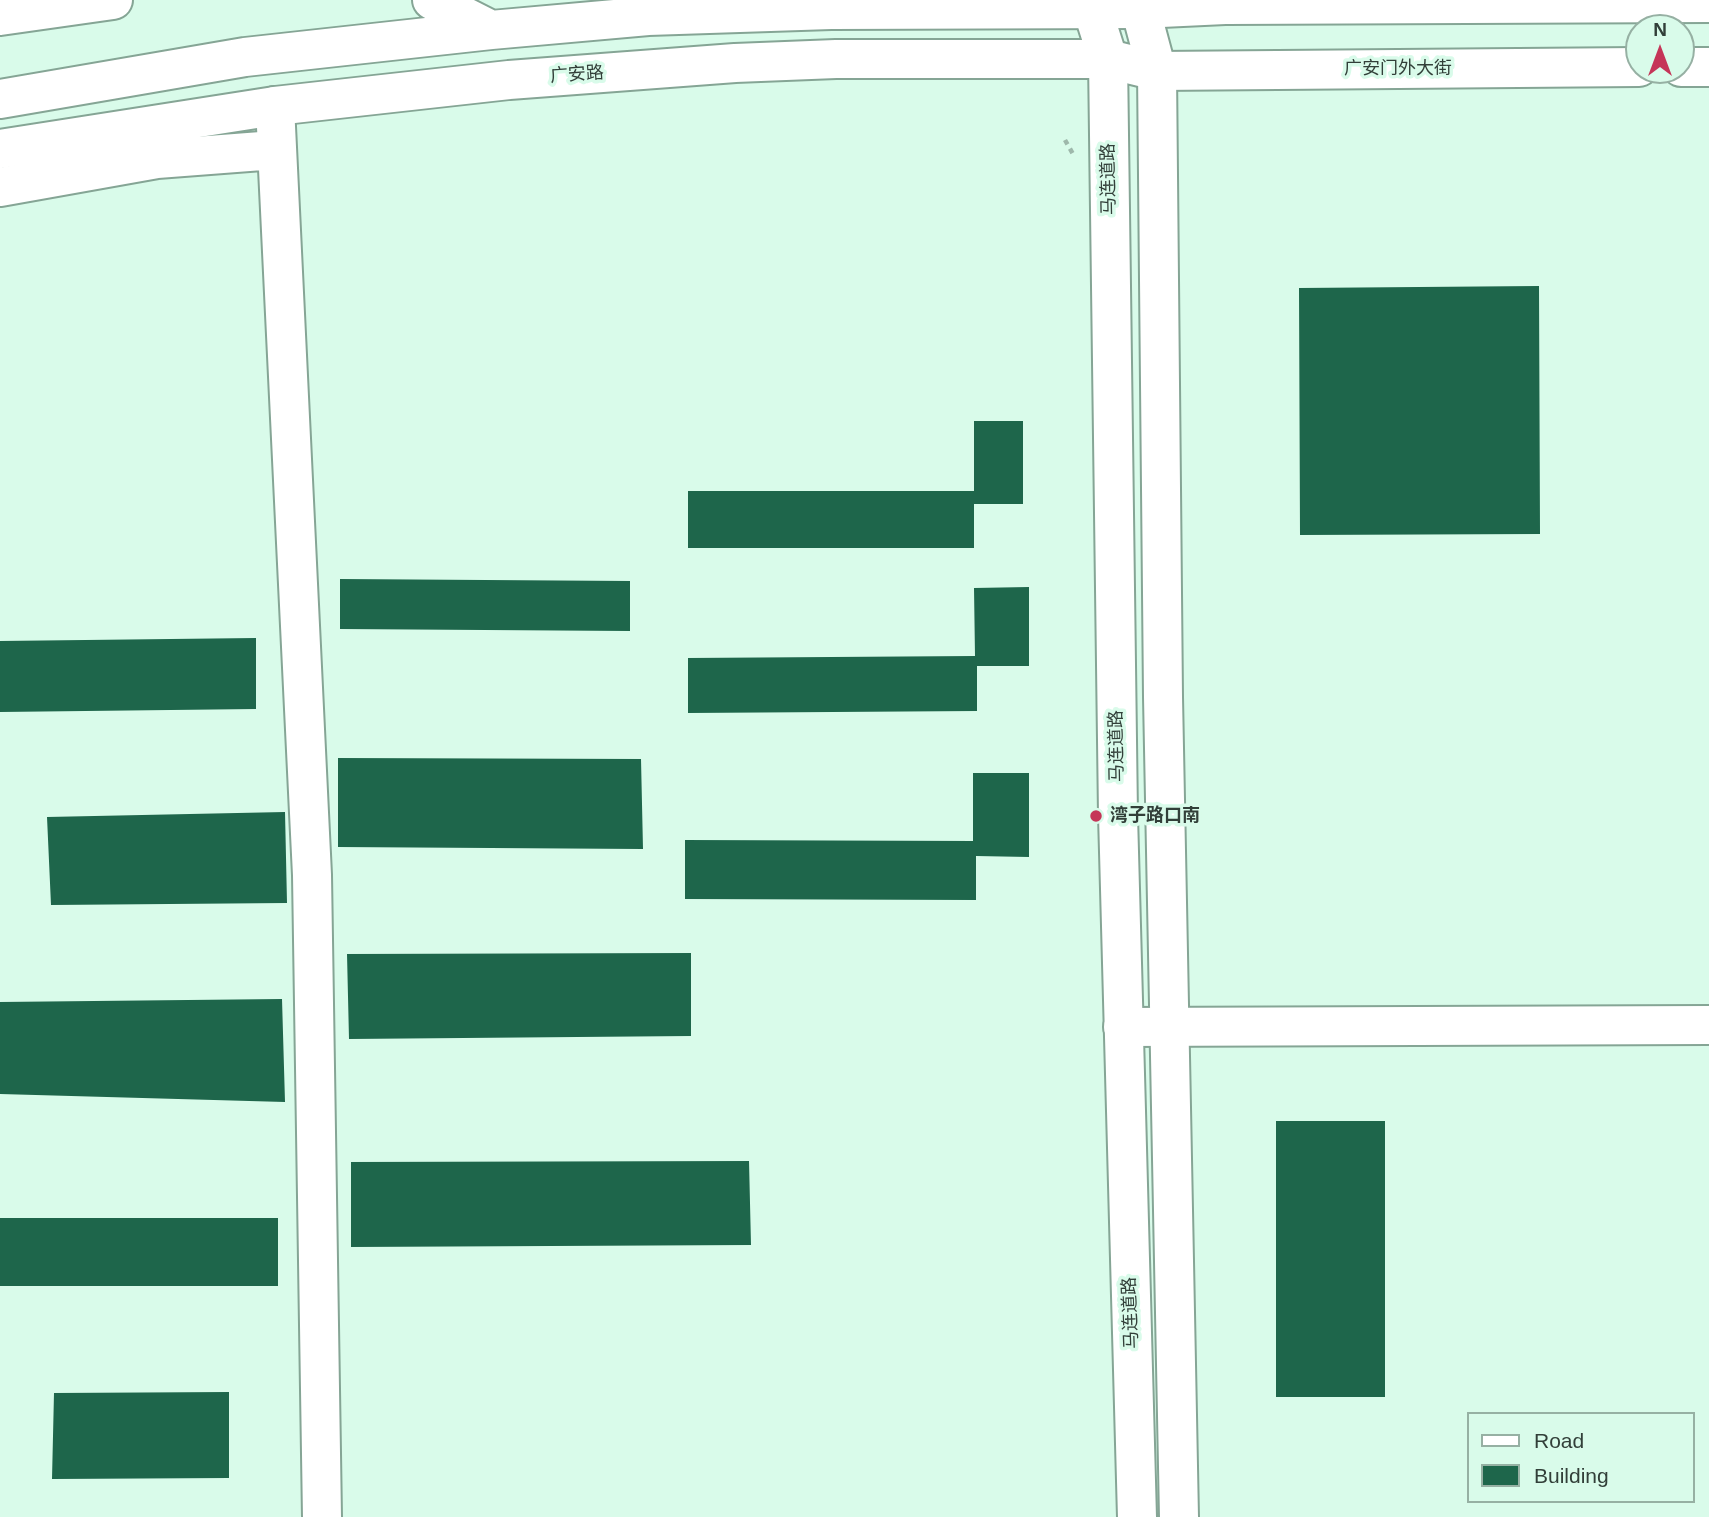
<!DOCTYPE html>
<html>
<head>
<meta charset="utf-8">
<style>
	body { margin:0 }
	#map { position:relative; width:1709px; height:1517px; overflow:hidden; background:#d9fbea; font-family:Helvetica,sans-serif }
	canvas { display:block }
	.legend { position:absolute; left:1467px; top:1412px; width:228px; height:91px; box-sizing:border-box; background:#d9fbea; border:2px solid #96b0a3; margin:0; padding:9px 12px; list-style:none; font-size:21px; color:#323f39 }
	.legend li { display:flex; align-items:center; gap:14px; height:35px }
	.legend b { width:35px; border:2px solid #96b0a3 }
	.north { position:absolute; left:1625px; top:14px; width:70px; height:70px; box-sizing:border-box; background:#d9fbea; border:2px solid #96b0a3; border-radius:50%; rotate:0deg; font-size:19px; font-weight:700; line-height:28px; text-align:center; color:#323f39 }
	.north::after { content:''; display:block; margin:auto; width:24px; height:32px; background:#c53558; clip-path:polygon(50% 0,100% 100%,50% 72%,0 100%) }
</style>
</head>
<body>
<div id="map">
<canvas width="1709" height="1517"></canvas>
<ul class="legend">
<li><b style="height:9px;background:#fff"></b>Road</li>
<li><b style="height:19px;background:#1e664b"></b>Building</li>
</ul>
<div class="north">N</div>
</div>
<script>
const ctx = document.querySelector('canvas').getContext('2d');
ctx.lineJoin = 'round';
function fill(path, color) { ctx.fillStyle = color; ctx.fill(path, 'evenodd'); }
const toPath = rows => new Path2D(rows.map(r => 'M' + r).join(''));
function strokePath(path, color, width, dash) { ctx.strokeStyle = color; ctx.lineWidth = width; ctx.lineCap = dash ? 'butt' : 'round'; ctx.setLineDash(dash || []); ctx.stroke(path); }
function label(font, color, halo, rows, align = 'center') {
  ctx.font = font + ' Helvetica,"Noto Sans SC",sans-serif'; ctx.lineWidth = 7; ctx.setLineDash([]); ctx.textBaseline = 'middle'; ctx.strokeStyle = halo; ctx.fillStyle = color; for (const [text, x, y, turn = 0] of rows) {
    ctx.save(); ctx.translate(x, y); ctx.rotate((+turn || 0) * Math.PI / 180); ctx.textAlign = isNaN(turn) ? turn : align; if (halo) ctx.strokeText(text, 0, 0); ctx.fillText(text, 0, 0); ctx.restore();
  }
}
fill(toPath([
	[1539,286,1540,534,1300,535,1299,288],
	[974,421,1023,421,1023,504,974,504,974,548,688,548,688,491,974,491],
	[340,579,630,581,630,631,340,629],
	[1029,587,1029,666,977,666,977,711,688,713,688,658,975,656,974,588],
	[256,638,256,709,0,712,0,641],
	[338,758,641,759,643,849,338,847],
	[973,773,1029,773,1029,857,976,856,976,900,685,899,685,840,973,841],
	[285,812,287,903,51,905,47,817],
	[691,953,691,1036,349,1039,347,954],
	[282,999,285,1102,0,1094,0,1002],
	[1276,1121,1385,1121,1385,1397,1276,1397],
	[749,1161,751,1245,351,1247,351,1162],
	[0,1218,278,1218,278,1286,0,1286],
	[229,1392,229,1478,52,1479,54,1393]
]), '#1e664b');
const minor = toPath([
	[1138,0,1157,71],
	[1092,8,1108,59],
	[0,16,113,0],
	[275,106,312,875,322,1517],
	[0,187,157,159,275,150],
	[1123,1027,1709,1025]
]);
const major = toPath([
	[1108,59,1118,815,1137,1517],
	[1157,71,1163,697,1179,1517]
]);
const highway = toPath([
	[432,0,491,30],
	[1681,67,1709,67],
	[0,99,245,57,491,30,648,16,831,10,1140,9,1225,5,1709,3],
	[0,149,275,106,509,80,735,63,836,59,1108,59,1157,71,1639,67]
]);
strokePath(minor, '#85a595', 42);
strokePath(major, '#85a595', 42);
strokePath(highway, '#85a595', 42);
strokePath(toPath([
	[1065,140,1073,154]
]), '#9eb8ab', 4.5, [5, 5]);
strokePath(minor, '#fff', 38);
strokePath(major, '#fff', 38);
strokePath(highway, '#fff', 38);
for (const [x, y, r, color] of [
	[1096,816,7,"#c53558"]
]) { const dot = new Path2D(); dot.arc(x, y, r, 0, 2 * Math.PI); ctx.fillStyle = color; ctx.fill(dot); strokePath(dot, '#d9fbea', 2.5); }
label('18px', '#323f39', '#d9fbea', [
	["广安门外大街",1398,69],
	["广安路",577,75,-4],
	["马连道路",1109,179,-91],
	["马连道路",1117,746,-91],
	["马连道路",1131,1313,-92]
]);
label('bold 18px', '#323f39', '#d9fbea', [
	["湾子路口南",1110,816]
], 'left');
</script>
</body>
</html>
